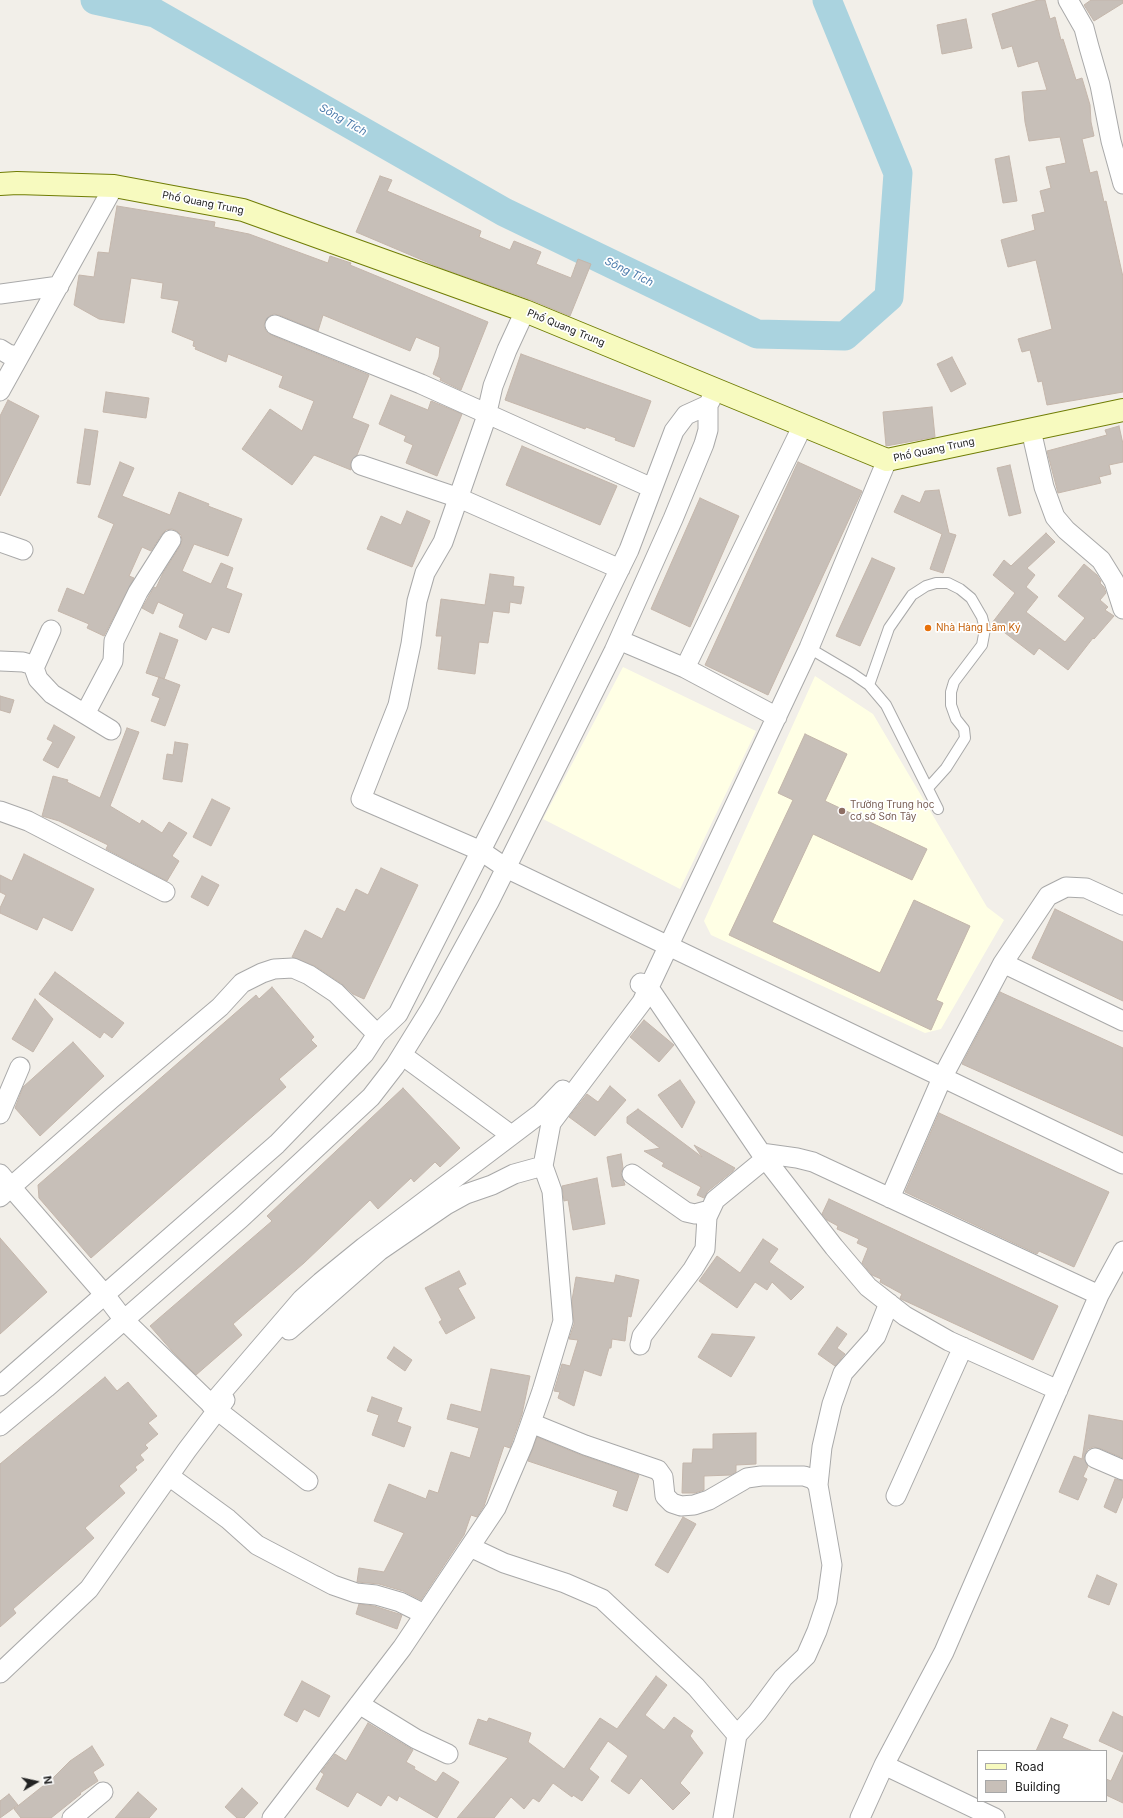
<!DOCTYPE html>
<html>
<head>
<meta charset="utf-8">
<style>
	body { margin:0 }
	#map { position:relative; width:1123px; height:1818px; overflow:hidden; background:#f2efe9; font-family:Inter,sans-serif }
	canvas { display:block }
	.legend { position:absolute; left:977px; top:1750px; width:130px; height:52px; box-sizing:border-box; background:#fff; border:1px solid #a7a7a7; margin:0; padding:5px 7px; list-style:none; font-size:12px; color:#222 }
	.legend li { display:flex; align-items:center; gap:8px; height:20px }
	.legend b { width:20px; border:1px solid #a7a7a7 }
	.north { position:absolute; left:16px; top:1762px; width:40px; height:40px; -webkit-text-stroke:3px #fff; paint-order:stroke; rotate:81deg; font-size:11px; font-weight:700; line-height:16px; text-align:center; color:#222 }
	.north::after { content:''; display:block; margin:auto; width:14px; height:18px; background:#222; clip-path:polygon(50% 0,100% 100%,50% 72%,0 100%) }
</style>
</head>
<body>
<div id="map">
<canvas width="1123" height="1818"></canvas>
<ul class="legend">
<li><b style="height:5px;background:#f7fabf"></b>Road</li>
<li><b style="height:11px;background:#c7bfb8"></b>Building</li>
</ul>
<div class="north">N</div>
</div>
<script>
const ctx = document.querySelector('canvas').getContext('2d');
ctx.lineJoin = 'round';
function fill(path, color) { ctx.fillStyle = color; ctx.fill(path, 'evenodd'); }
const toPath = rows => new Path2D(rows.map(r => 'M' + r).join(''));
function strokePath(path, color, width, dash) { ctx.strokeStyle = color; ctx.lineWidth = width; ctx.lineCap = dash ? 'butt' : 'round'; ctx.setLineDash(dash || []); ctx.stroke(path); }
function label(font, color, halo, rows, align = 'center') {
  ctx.font = font + ' Inter,sans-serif'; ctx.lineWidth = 3.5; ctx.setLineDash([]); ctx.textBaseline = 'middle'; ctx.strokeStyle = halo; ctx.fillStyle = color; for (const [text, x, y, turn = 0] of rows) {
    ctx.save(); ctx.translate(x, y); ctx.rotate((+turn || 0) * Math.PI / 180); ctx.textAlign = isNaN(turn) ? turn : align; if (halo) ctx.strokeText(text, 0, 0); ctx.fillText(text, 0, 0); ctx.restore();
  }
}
fill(toPath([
	[623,667,756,731,680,889,543,819],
	[815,676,873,714,987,907,1004,920,941,1029,925,1033,711,935,704,921]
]), '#ffffe5');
strokePath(toPath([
	[95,0,155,13,504,212,757,334,845,336,889,297,898,173,827,0]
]), '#aad3df', 29);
const building = toPath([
	[1038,0,1045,0,1050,19,1055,17,1061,40,1063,39,1076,80,1082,78,1090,105,1091,122,1094,136,1082,139,1090,173,1097,171,1104,202,1106,201,1123,277,1123,392,1047,405,1042,381,1038,382,1030,350,1022,352,1018,339,1052,329,1036,260,1008,267,1001,240,1035,230,1032,215,1045,212,1040,191,1051,188,1046,167,1066,163,1060,137,1029,141,1025,122,1022,92,1047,90,1038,61,1018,67,1012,46,1002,49,992,14,1038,0],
	[1091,0,1123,0,1123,3,1094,21,1084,5,1091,0],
	[966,19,972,48,942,54,937,25,966,19],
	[1009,156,1017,201,1003,203,995,159,1009,156],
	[380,176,392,180,387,191,481,231,479,237,510,250,514,241,541,252,536,264,571,278,578,259,591,264,570,316,529,299,441,268,356,232,380,176],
	[117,206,215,222,214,227,249,234,328,263,330,256,351,263,350,265,488,322,461,390,440,380,441,378,433,374,439,357,440,347,416,337,410,351,323,315,318,331,279,315,274,314,269,316,265,321,264,326,266,331,271,335,369,375,352,418,369,425,357,455,351,461,351,470,314,455,292,485,242,449,270,409,302,431,314,401,279,387,283,376,228,354,226,362,195,349,196,347,193,346,194,341,172,332,179,301,161,298,163,283,131,278,124,323,99,319,74,305,79,275,94,277,98,252,109,253,117,206],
	[521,354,651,401,634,447,615,440,616,438,586,427,585,429,505,400,521,354],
	[952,357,966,384,951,392,937,364,952,357],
	[106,392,149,398,146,418,103,412,106,392],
	[391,395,428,410,431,401,462,414,437,476,406,463,413,445,404,441,406,436,379,424,391,395],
	[8,400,39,416,0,496,0,416,8,400],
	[932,407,935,437,886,446,883,412,932,407],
	[1119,426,1123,444,1123,462,1109,465,1111,474,1099,477,1101,483,1058,493,1047,451,1107,435,1105,430,1119,426],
	[85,429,98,431,90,485,77,483,85,429],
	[522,446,617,486,600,525,506,485,522,446],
	[120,462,134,468,122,496,170,515,179,492,209,504,208,506,242,519,228,556,194,544,182,571,211,584,221,563,233,568,226,588,242,594,229,633,212,627,206,640,179,627,184,614,158,602,153,614,142,608,154,587,156,588,163,573,180,546,182,540,181,535,177,531,172,529,166,530,162,534,151,551,142,547,129,576,134,578,104,636,87,628,89,624,58,611,67,588,84,595,114,524,98,517,120,462],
	[798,462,862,491,768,695,705,665,798,462],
	[1010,465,1021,513,1009,516,997,468,1010,465],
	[939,490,949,533,956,535,943,573,930,569,942,534,894,512,902,495,920,503,925,491,939,490],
	[700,498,739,516,690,627,651,609,700,498],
	[407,511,430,521,412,567,367,549,381,516,401,525,407,511],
	[1046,533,1055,542,1027,568,1035,575,1026,587,1038,597,1026,612,1065,642,1085,618,1058,596,1084,564,1097,575,1101,581,1100,583,1104,587,1106,593,1100,600,1108,607,1105,610,1114,616,1094,639,1093,638,1068,670,1039,648,1034,655,992,623,1015,593,993,575,1004,560,1011,566,1046,533],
	[872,558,895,568,860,646,836,636,872,558],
	[490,574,514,577,513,586,524,587,521,604,510,602,509,613,493,611,488,643,479,642,475,674,438,669,442,636,436,636,441,599,485,605,490,574],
	[160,633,178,640,164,679,146,673,160,633],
	[159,677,180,685,165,726,151,721,160,698,152,695,159,677],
	[0,696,14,700,10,713,0,710,0,696],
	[54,725,75,737,58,768,43,760,53,742,47,739,54,725],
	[127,728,139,732,110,806,140,824,142,820,162,833,169,822,187,833,172,856,179,861,167,881,106,849,108,845,59,821,42,816,53,776,68,780,67,782,100,798,127,728],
	[805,734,847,754,825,801,927,849,912,880,813,834,772,922,880,973,914,900,970,926,936,1000,943,1003,931,1030,729,935,793,800,778,793,805,734],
	[175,742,188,744,182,782,163,779,167,754,173,755,175,742],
	[212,799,230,808,211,846,193,837,212,799],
	[24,854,94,889,72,931,43,917,37,930,0,913,0,908,6,895,0,892,0,875,12,881,24,854],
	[381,868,418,885,364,999,353,994,342,984,315,966,292,957,305,930,322,939,337,908,345,912,356,889,368,895,381,868],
	[202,876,219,885,208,906,191,897,202,876],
	[1055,909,1123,942,1123,1001,1032,958,1055,909],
	[55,972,124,1023,112,1038,104,1032,100,1038,39,994,55,972],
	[272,987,314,1037,311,1040,317,1046,279,1079,286,1087,91,1258,39,1198,38,1185,256,995,259,999,272,987],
	[1000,992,1123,1048,1123,1136,962,1064,1000,992],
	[35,999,53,1019,33,1052,12,1039,35,999],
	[644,1020,674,1045,659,1062,630,1037,644,1020],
	[73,1042,104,1076,40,1136,15,1108,23,1087,73,1042],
	[680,1080,695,1102,682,1128,658,1095,680,1080],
	[610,1086,626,1100,595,1136,569,1117,587,1094,598,1102,610,1086],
	[403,1088,460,1148,440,1167,435,1162,414,1182,411,1178,378,1209,370,1200,304,1263,233,1324,242,1335,196,1375,172,1351,150,1326,272,1221,267,1216,403,1088],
	[638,1109,702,1157,694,1145,735,1168,733,1171,708,1191,704,1198,697,1195,701,1187,662,1166,664,1163,644,1151,660,1148,627,1123,627,1117,638,1109],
	[939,1113,1109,1192,1074,1267,1039,1251,1037,1254,905,1192,939,1113],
	[621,1154,623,1168,621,1173,625,1185,612,1187,607,1157,621,1154],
	[597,1178,605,1224,573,1230,568,1200,564,1201,562,1186,597,1178],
	[829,1199,1058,1306,1033,1360,901,1299,900,1298,902,1294,880,1282,881,1279,872,1275,862,1263,868,1248,857,1243,859,1239,837,1229,838,1226,827,1220,822,1214,829,1199],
	[0,1238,47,1292,0,1334,0,1238],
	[763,1239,778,1249,769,1262,804,1287,791,1300,772,1282,767,1290,755,1282,737,1308,699,1281,717,1256,740,1273,763,1239],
	[459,1271,466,1284,458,1288,475,1318,446,1334,439,1322,442,1320,425,1288,459,1271],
	[616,1275,639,1280,631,1317,628,1316,625,1341,612,1339,611,1348,609,1348,601,1376,584,1370,574,1406,558,1398,560,1392,554,1391,562,1364,570,1366,578,1340,569,1339,574,1324,572,1300,576,1277,614,1283,616,1275],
	[837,1327,847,1334,837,1348,845,1354,835,1366,818,1354,837,1327],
	[712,1334,755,1337,731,1377,698,1357,712,1334],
	[394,1347,412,1360,405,1371,387,1358,394,1347],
	[491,1369,530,1376,522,1414,510,1448,504,1446,484,1506,477,1517,471,1515,464,1535,421,1600,403,1591,379,1584,357,1582,359,1568,384,1572,404,1533,374,1521,389,1484,426,1499,429,1490,438,1493,451,1452,470,1458,479,1428,447,1419,451,1404,481,1412,491,1369],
	[105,1377,117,1391,128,1382,157,1416,148,1423,158,1434,145,1445,148,1448,140,1455,144,1460,135,1467,137,1470,119,1486,125,1493,85,1528,94,1538,13,1609,16,1613,0,1627,0,1464,105,1377],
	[372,1397,402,1408,397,1422,411,1427,404,1447,372,1435,379,1415,367,1411,372,1397],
	[1089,1415,1123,1421,1123,1458,1099,1448,1093,1447,1088,1449,1085,1454,1084,1459,1088,1466,1083,1477,1087,1479,1078,1500,1059,1492,1074,1456,1082,1459,1089,1415],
	[756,1433,756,1464,736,1465,736,1472,731,1475,704,1476,704,1490,695,1493,682,1493,683,1463,692,1463,693,1449,713,1449,713,1434,756,1433],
	[537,1437,581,1455,639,1475,627,1511,613,1506,618,1491,528,1461,537,1437],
	[1115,1479,1123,1481,1123,1496,1116,1513,1104,1507,1115,1479],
	[683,1517,696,1524,668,1573,655,1565,683,1517],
	[1097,1575,1117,1584,1109,1605,1088,1597,1097,1575],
	[359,1604,374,1606,402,1615,397,1629,356,1614,359,1604],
	[656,1676,667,1685,645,1715,664,1730,674,1717,693,1731,690,1736,703,1753,680,1783,690,1793,673,1810,641,1778,629,1794,611,1781,628,1756,608,1741,589,1769,599,1777,582,1801,573,1795,572,1797,553,1783,539,1802,533,1798,524,1809,511,1797,494,1818,457,1818,508,1758,469,1744,478,1719,487,1722,489,1718,531,1733,528,1742,564,1769,600,1718,617,1729,656,1676],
	[302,1681,330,1696,319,1717,304,1709,297,1722,284,1715,302,1681],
	[1113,1712,1123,1717,1123,1752,1099,1741,1113,1712],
	[1051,1718,1068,1725,1062,1738,1093,1751,1036,1751,1051,1718],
	[368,1723,413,1750,406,1762,415,1767,414,1769,436,1782,443,1772,459,1782,437,1818,399,1796,397,1801,388,1795,381,1806,357,1792,348,1807,316,1789,324,1774,321,1772,335,1754,346,1761,368,1723],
	[92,1746,104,1765,93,1772,98,1781,80,1793,81,1794,51,1818,21,1818,14,1809,53,1778,70,1761,92,1746],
	[1123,1755,1123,1803,1106,1795,1106,1779,1111,1781,1123,1755],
	[242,1788,258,1803,244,1818,237,1818,225,1807,242,1788],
	[138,1792,157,1809,149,1818,115,1818,138,1792],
	[9,1794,18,1805,0,1818,0,1801,9,1794]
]);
fill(building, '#c7bfb8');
strokePath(building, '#c4b6ab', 1);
const lane = toPath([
	[809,648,853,674,869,685,886,705,938,809],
	[869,685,889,628,912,595,926,586,936,583,948,583,960,589,971,598,982,617,985,629,982,645,954,682,951,692,951,705,956,719,964,729,965,738,946,768,928,788]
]);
const street = toPath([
	[1068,0,1084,28,1089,47,1100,85,1111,141,1123,184],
	[0,294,59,286],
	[525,311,507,350,493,386,485,421,443,542,425,573,417,601,411,644,398,705,361,799,481,851,506,868,1123,1164],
	[275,325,421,384,652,488],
	[0,349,8,354,19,357],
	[0,391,114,186],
	[1031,430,1044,487,1055,517,1066,530,1101,560,1114,581,1123,609],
	[361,465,459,498,620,569],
	[0,542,23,550],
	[619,640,685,668,777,717],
	[0,661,23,662,33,665,38,679,52,694,111,730],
	[35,666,51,630],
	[685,668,803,425],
	[85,714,113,661,114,641,138,592,171,540],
	[0,811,28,821,165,892],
	[1003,963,1123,1021],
	[640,984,641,983,649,988,761,1153,834,1247,868,1287,905,1316,949,1341,1058,1390],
	[402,1055,511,1135],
	[0,1114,20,1067],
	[761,1153,797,1158,813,1162,1099,1295],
	[0,1174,11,1187,0,1197],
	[632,1174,686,1212,695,1214,710,1210],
	[890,1198,942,1078,1003,963,1048,896,1066,887,1086,888,1123,905],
	[289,1330,379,1251,446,1205,466,1194,492,1185,514,1174,543,1166],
	[640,1345,642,1336,693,1269,705,1249,707,1217,715,1200,765,1159],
	[0,1386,277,1144,364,1054,377,1034,398,1014,501,811,629,550,674,431,686,415,708,405],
	[211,1405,302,1299,321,1282,364,1247,541,1113,563,1090],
	[531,1423,585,1445,658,1470,663,1477,665,1496,672,1503,681,1506,694,1505,709,1500,747,1478,761,1476,804,1476,813,1479,818,1485,832,1565,827,1601,817,1631,806,1656,783,1678,757,1713,737,1735],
	[0,1426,46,1388,241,1218,371,1097,395,1066,431,1008,489,902,614,651,673,519,704,444,708,430,708,405,716,390],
	[1095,1458,1123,1470],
	[169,1476,228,1519,257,1545,333,1585,356,1593,376,1595,400,1602,424,1614],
	[308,1481,217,1410,124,1320,105,1295,11,1187,111,1099,220,1007,242,983,262,973,274,969,293,968,309,975,336,993,377,1034],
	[818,1485,822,1447,832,1404,843,1373,876,1336,889,1303],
	[896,1496,963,1347],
	[470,1547,504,1563,565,1583,602,1599,696,1687,737,1735,723,1818],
	[0,1673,89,1589,187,1450,225,1400],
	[359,1704,416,1739,448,1754],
	[884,1765,995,1818],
	[72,1818,103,1792],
	[272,1818,402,1648,496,1508,523,1445,542,1391,563,1321,552,1191,543,1166,551,1123,642,1002,809,648,887,460],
	[860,1818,884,1765,944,1652,1099,1295,1123,1251]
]);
const secondary = toPath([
	[0,184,17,183,114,186,243,210,525,311,887,460,1123,410]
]);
strokePath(lane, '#a9a9a9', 12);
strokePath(street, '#a9a9a9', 21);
strokePath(secondary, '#707d05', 24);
strokePath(lane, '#fff', 10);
strokePath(street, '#fff', 19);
strokePath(secondary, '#f7fabf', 22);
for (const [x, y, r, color] of [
	[928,628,4,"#e8710a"],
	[842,811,4,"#8d6e63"]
]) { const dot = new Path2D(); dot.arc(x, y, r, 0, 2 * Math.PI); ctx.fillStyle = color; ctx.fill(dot); strokePath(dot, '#fff', 1.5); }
label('10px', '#222', '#fff', [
	["Phố Quang Trung",203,203,11],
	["Phố Quang Trung",566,328,22],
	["Phố Quang Trung",934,450,-12]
]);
label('10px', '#c56008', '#fff', [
	["Nhà Hàng Lâm Ký",936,628]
], 'left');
label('10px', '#785e54', '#fff', [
	["Trường Trung học",850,805],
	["cơ sở Sơn Tây",850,817]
], 'left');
label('italic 11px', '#4a7aab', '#fff', [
	["Sông Tích",343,120,30],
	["Sông Tích",629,272,26]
]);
</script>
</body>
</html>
